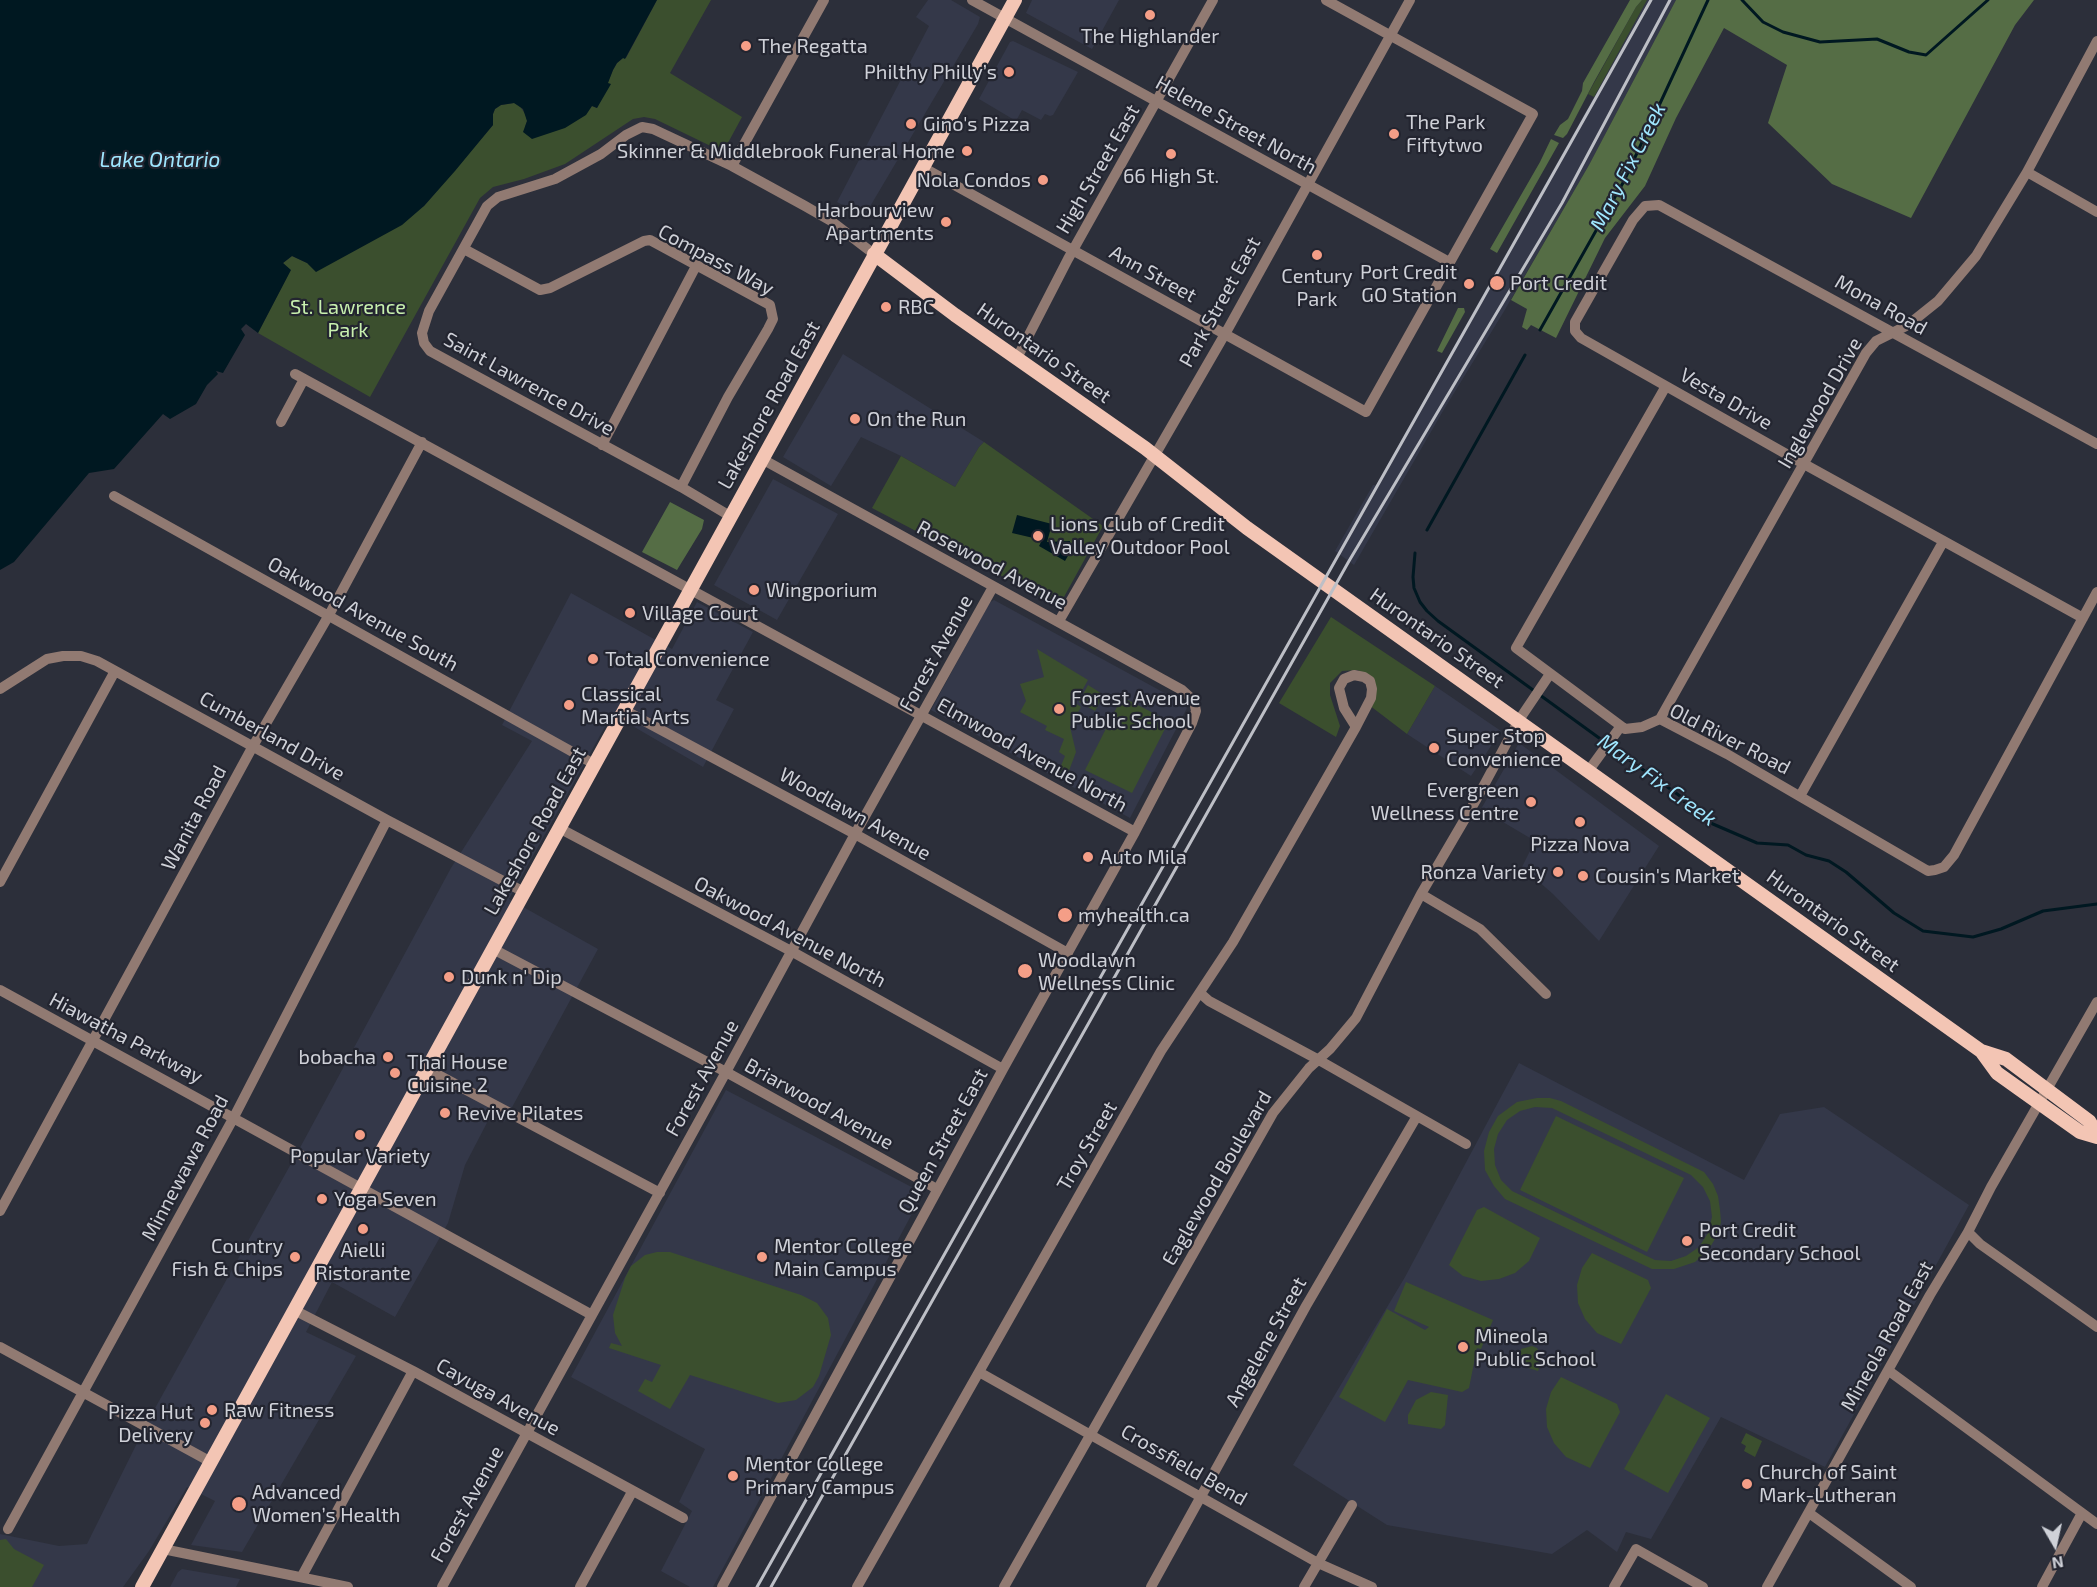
<!DOCTYPE html>
<html>
<head>
<meta charset="utf-8">
<style>
	body { margin:0 }
	#map { position:relative; width:2097px; height:1587px; overflow:hidden; background:#2c2f3a; font-family:"Exo 2",sans-serif }
	canvas { display:block }
	.north { position:absolute; left:2025px; top:1515px; width:60px; height:60px; -webkit-text-stroke:4px #232530; paint-order:stroke; rotate:171deg; font-size:16px; font-weight:700; line-height:24px; text-align:center; color:#cfd1d8 }
	.north::after { content:''; display:block; margin:auto; width:21px; height:27px; background:#cfd1d8; clip-path:polygon(50% 0,100% 100%,50% 72%,0 100%) }
</style>
</head>
<body>
<div id="map">
<canvas width="2097" height="1587"></canvas>
<div class="north">N</div>
</div>
<script>
const ctx = document.querySelector('canvas').getContext('2d');
ctx.lineJoin = 'round';
function fill(path, color) { ctx.fillStyle = color; ctx.fill(path, 'evenodd'); }
const toPath = rows => new Path2D(rows.map(r => 'M' + r).join(''));
function strokePath(path, color, width, dash) { ctx.strokeStyle = color; ctx.lineWidth = width; ctx.lineCap = dash ? 'butt' : 'round'; ctx.setLineDash(dash || []); ctx.stroke(path); }
function label(font, color, halo, rows, align = 'center') {
  ctx.font = font + ' "Exo 2",sans-serif'; ctx.lineWidth = 4.5; ctx.setLineDash([]); ctx.textBaseline = 'middle'; ctx.strokeStyle = halo; ctx.fillStyle = color; for (const [text, x, y, turn = 0] of rows) {
    ctx.save(); ctx.translate(x, y); ctx.rotate((+turn || 0) * Math.PI / 180); ctx.textAlign = isNaN(turn) ? turn : align; if (halo) ctx.strokeText(text, 0, 0); ctx.fillText(text, 0, 0); ctx.restore();
  }
}
fill(toPath([
	[928,0,951,0,980,17,978,24,865,215,858,213,837,202,929,26,916,17],
	[1032,0,1119,0,1092,49,1026,13],
	[1647,0,1676,0,1589,165,1503,313,1443,411,1354,565,1335,551,1373,485,1376,485,1594,97],
	[1013,41,1078,72,1053,115,1050,116,1045,114,1041,120,1022,110,1016,121,979,99,1010,42],
	[843,354,984,442,979,447,955,487,901,456,861,437,831,486,783,457],
	[773,479,838,514,777,620,714,585],
	[571,593,672,649,697,602,753,632,716,700,734,709,703,767,612,714,509,899,598,949,504,1122,491,1115,465,1165,448,1223,395,1317,332,1282,306,1332,356,1356,242,1552,191,1545,215,1501,187,1487,149,1551,123,1587,0,1587,0,1534,59,1546,87,1544,149,1419,302,1144,451,868,532,741,502,725],
	[994,600,1183,703,1187,708,1130,818,931,710,989,603],
	[1435,686,1501,731,1471,776,1407,734],
	[1519,743,1659,846,1599,941,1553,894,1522,867,1535,841,1481,809],
	[1519,1063,1744,1180,1780,1114,1824,1107,1969,1205,1825,1467,1721,1417,1651,1539,1626,1532,1617,1552,1587,1530,1552,1554,1387,1525,1293,1465,1405,1277],
	[726,1090,923,1193,713,1587,690,1587,661,1571,692,1511,679,1502,705,1449,571,1377],
	[182,1569,240,1579,236,1587,170,1587,178,1572]
]), '#343849');
fill(toPath([
	[657,0,711,0,670,73,742,117,723,152,655,119,644,117,633,119,565,164,524,179,493,187,480,198,370,397,258,333,290,271,283,263,292,256,307,263,424,206,493,125,493,114,495,109,501,105,514,103,519,105,526,115,527,121,525,127,592,106,597,108,613,70,617,63,623,58,626,58],
	[1642,0,1647,0,1594,97,1588,94,1636,7],
	[984,442,1103,526,1059,606,872,508,901,456,955,487,979,447],
	[1331,617,1435,686,1407,734,1369,705,1371,680,1358,670,1342,671,1330,683,1330,695,1340,726,1336,737,1279,703],
	[1037,649,1088,680,1075,703,1081,707,1070,727,1076,752,1067,776,1058,773,1065,756,1059,752,1064,739,1045,730,1047,726,1020,712,1026,701,1020,684,1044,677],
	[1088,685,1104,695,1095,711,1079,702],
	[1122,697,1169,721,1132,793,1085,770],
	[1537,1098,1550,1098,1561,1101,1704,1172,1713,1184,1718,1196,1720,1210,1721,1222,1718,1234,1709,1249,1695,1262,1674,1269,1652,1269,1505,1199,1494,1186,1485,1170,1484,1151,1489,1132,1498,1116,1517,1102],
	[1535,1107,1552,1108,1691,1175,1703,1187,1710,1201,1712,1217,1708,1233,1699,1247,1686,1256,1671,1261,1655,1260,1512,1191,1501,1180,1495,1165,1494,1149,1498,1134,1507,1120,1520,1111],
	[1556,1116,1684,1178,1647,1252,1520,1190],
	[1484,1207,1540,1238,1529,1261,1515,1273,1499,1279,1481,1281,1463,1276,1449,1265,1477,1210],
	[657,1252,670,1252,801,1295,817,1303,828,1318,831,1335,819,1376,813,1387,796,1400,778,1403,690,1375,670,1409,638,1391,645,1379,652,1382,661,1365,609,1348,611,1343,622,1346,615,1333,613,1315,625,1278,631,1266,645,1255],
	[1592,1253,1648,1280,1651,1288,1621,1344,1597,1333,1585,1319,1578,1303,1577,1285,1582,1268],
	[1406,1282,1493,1320,1481,1349,1477,1348,1469,1388,1462,1392,1408,1380,1385,1422,1339,1397,1387,1309,1425,1330,1429,1327,1394,1311],
	[1532,1346,1537,1348,1543,1360,1538,1371,1519,1365,1521,1349],
	[1561,1377,1617,1404,1620,1412,1590,1468,1566,1457,1554,1443,1547,1427,1546,1409,1551,1392],
	[1431,1392,1448,1395,1445,1425,1441,1429,1408,1424,1408,1415,1416,1400],
	[1666,1394,1710,1418,1668,1493,1624,1469],
	[1746,1433,1762,1441,1755,1457,1744,1451,1746,1446,1741,1443],
	[6,1539,14,1549,44,1565,32,1587,0,1587,0,1540]
]), '#3b4f2e');
fill(toPath([
	[1630,0,1642,0,1636,7,1594,82,1567,134,1563,138,1554,135,1560,125,1568,119,1582,91,1583,83],
	[1676,0,2034,0,2015,25,1911,218,1832,184,1768,123,1787,65,1724,28,1676,118,1645,186,1605,238,1556,338,1531,325,1527,330,1522,327,1527,309,1511,300,1589,165],
	[1551,139,1559,143,1497,253,1490,249,1540,162],
	[1458,308,1464,308,1465,312,1442,353,1437,351],
	[670,502,704,520,702,529,677,570,642,552]
]), '#556d45');
fill(toPath([
	[0,0,657,0,625,59,623,58,617,63,613,70,608,83,611,84,597,108,592,106,586,115,565,128,532,139,523,132,527,121,523,109,514,103,501,105,495,109,493,114,493,125,455,171,424,206,402,225,316,272,307,263,292,256,283,263,291,270,258,333,246,324,241,329,245,335,223,373,216,371,218,374,207,385,196,404,170,419,163,414,114,469,89,473,14,562,0,570],
	[1017,515,1052,524,1047,542,1070,541,1069,554,1065,561,1039,546,1042,540,1012,533]
]), '#001821');
strokePath(toPath([
	[1742,0,1763,22,1783,32,1820,42,1877,39,1909,52,1926,55,1988,0],
	[1540,330,1624,181,1708,0],
	[1427,530,1525,355],
	[1415,553,1413,577,1414,588,1420,602,1427,611,1438,621,1606,743],
	[1611,747,1680,796,1691,810,1706,821,1757,843,1788,845,1806,855,1829,861,1846,872,1894,913,1923,931,1973,937,2001,929,2043,911,2097,904]
]), '#001821', 3);
strokePath(toPath([
	[972,0,1449,262],
	[732,166,824,0],
	[922,167,1366,412,1533,114,1326,0],
	[2027,172,2097,212],
	[464,249,540,290,550,288,644,241,650,240,770,305,773,319,768,329,728,397,681,487],
	[1017,358,1068,259,1213,0],
	[295,374,1135,832],
	[1666,386,1516,648,1625,729,1642,727,1660,719,1727,754,1928,871,1935,870,1944,867,1954,855,2097,592],
	[281,422,304,379],
	[602,445,696,266],
	[114,496,594,764],
	[730,516,681,487,430,351,424,343,422,333,429,311,487,206,498,197,555,179,601,154,626,135,642,127,653,129,732,166,805,206,831,221,874,254],
	[2083,618,1795,459,1581,338,1575,331,1575,322,1633,220,1645,206,1659,205,2097,444],
	[1059,621,1229,327,1410,0],
	[0,689,47,659,63,656,81,656,97,661,387,820,524,892],
	[624,710,855,834,1068,953],
	[1660,719,1866,353,1876,341,1908,325,1938,301,1976,256,2027,172,2097,41],
	[1589,770,1621,726],
	[1800,796,1943,542],
	[559,828,791,951,1003,1069],
	[0,882,115,671],
	[1421,894,1480,929,1546,994],
	[493,949,726,1072,937,1189],
	[0,990,592,1315],
	[1200,993,1209,1001,1317,1059,1466,1144],
	[427,1069,660,1193],
	[0,1211,253,746,329,615,422,442],
	[1968,1232,1980,1244,2097,1327],
	[294,1310,413,1371,683,1518],
	[0,1347,211,1462],
	[1889,1371,2097,1524],
	[979,1372,1318,1563,1372,1587],
	[1809,1513,1911,1587],
	[8,1529,234,1117,387,820],
	[163,1549,348,1587],
	[302,1576,413,1371],
	[442,1587,726,1072,855,834,993,587],
	[580,1587,632,1492],
	[722,1587,1003,1069,1135,832,1192,723,1196,711,1194,701,1182,690,762,459],
	[857,1587,1161,1051,1233,942,1356,727,1371,698,1372,689,1370,681,1364,677,1354,675,1344,679,1339,688,1344,708,1356,727],
	[1004,1587,1273,1113,1309,1068,1330,1049,1356,1018,1421,894,1476,800,1519,720,1550,674],
	[1151,1587,1306,1306,1417,1116],
	[1304,1587,1352,1505],
	[1614,1587,1636,1549,1703,1587],
	[1767,1587,1930,1295,1968,1232,1991,1187,2097,1002],
	[2042,1587,2082,1513]
]), '#917a72', 10);
strokePath(toPath([
	[874,254,955,315,1145,448,1247,528,1981,1051,1997,1073,2025,1093,2080,1132,2097,1137],
	[1981,1051,2006,1059,2089,1121,2097,1133],
	[142,1587,1015,0]
]), '#f3c5b4', 14);
strokePath(toPath([
	[757,1587,1651,0],
	[771,1587,1349,561,1562,203,1670,0]
]), '#bdbfc6', 3);
for (const [x, y, r, color] of [
	[1150,15,6,"#f49e87"],
	[746,46,6,"#f49e87"],
	[1009,72,6,"#f49e87"],
	[911,124,6,"#f49e87"],
	[1394,134,6,"#f49e87"],
	[967,151,6,"#f49e87"],
	[1171,154,6,"#f49e87"],
	[1043,180,6,"#f49e87"],
	[946,222,6,"#f49e87"],
	[1317,255,6,"#f49e87"],
	[1497,283,8,"#f49e87"],
	[1469,284,6,"#f49e87"],
	[886,307,6,"#f49e87"],
	[855,419,6,"#f49e87"],
	[1038,536,6,"#f49e87"],
	[754,590,6,"#f49e87"],
	[630,613,6,"#f49e87"],
	[593,659,6,"#f49e87"],
	[569,705,6,"#f49e87"],
	[1059,709,6,"#f49e87"],
	[1434,748,6,"#f49e87"],
	[1531,802,6,"#f49e87"],
	[1580,822,6,"#f49e87"],
	[1088,857,6,"#f49e87"],
	[1558,872,6,"#f49e87"],
	[1583,876,6,"#f49e87"],
	[1065,915,8,"#f49e87"],
	[1025,971,8,"#f49e87"],
	[449,977,6,"#f49e87"],
	[388,1057,6,"#f49e87"],
	[395,1073,6,"#f49e87"],
	[445,1113,6,"#f49e87"],
	[360,1135,6,"#f49e87"],
	[322,1199,6,"#f49e87"],
	[363,1229,6,"#f49e87"],
	[1687,1241,6,"#f49e87"],
	[295,1257,6,"#f49e87"],
	[762,1257,6,"#f49e87"],
	[1463,1347,6,"#f49e87"],
	[212,1410,6,"#f49e87"],
	[205,1423,6,"#f49e87"],
	[733,1476,6,"#f49e87"],
	[1747,1484,6,"#f49e87"],
	[239,1504,8,"#f49e87"]
]) { const dot = new Path2D(); dot.arc(x, y, r, 0, 2 * Math.PI); ctx.fillStyle = color; ctx.fill(dot); strokePath(dot, '#232530', 2); }
label('20px', '#cfd1d8', '#232530', [
	["The Highlander",1150,36,"center"],
	["The Regatta",758,46],
	["Philthy Philly’s",997,72,"right"],
	["The Park",1406,122],
	["Fiftytwo",1406,145],
	["Gino's Pizza",923,124],
	["Skinner & Middlebrook Funeral Home",955,151,"right"],
	["66 High St.",1171,176,"center"],
	["Nola Condos",1031,180,"right"],
	["Harbourview",934,210,"right"],
	["Apartments",934,233,"right"],
	["Port Credit",1457,272,"right"],
	["GO Station",1457,295,"right"],
	["Century",1317,276,"center"],
	["Park",1317,299,"center"],
	["Port Credit",1510,283],
	["RBC",898,307],
	["On the Run",867,419],
	["Lions Club of Credit",1050,524],
	["Valley Outdoor Pool",1050,547],
	["Wingporium",766,590],
	["Village Court",642,613],
	["Total Convenience",605,659],
	["Classical",581,694],
	["Martial Arts",581,717],
	["Forest Avenue",1071,698],
	["Public School",1071,721],
	["Super Stop",1446,736],
	["Convenience",1446,759],
	["Evergreen",1519,790,"right"],
	["Wellness Centre",1519,813,"right"],
	["Pizza Nova",1580,844,"center"],
	["Auto Mila",1100,857],
	["Ronza Variety",1546,872,"right"],
	["Cousin's Market",1595,876],
	["myhealth.ca",1078,915],
	["Woodlawn",1038,960],
	["Wellness Clinic",1038,983],
	["Dunk n' Dip",461,977],
	["bobacha",376,1057,"right"],
	["Thai House",407,1062],
	["Cuisine 2",407,1085],
	["Revive Pilates",457,1113],
	["Popular Variety",360,1156,"center"],
	["Yoga Seven",334,1199],
	["Port Credit",1699,1230],
	["Secondary School",1699,1253],
	["Country",283,1246,"right"],
	["Fish & Chips",283,1269,"right"],
	["Mentor College",774,1246],
	["Main Campus",774,1269],
	["Aielli",363,1250,"center"],
	["Ristorante",363,1273,"center"],
	["Mineola",1475,1336],
	["Public School",1475,1359],
	["Raw Fitness",224,1410],
	["Pizza Hut",193,1412,"right"],
	["Delivery",193,1435,"right"],
	["Mentor College",745,1464],
	["Primary Campus",745,1487],
	["Church of Saint",1759,1472],
	["Mark-Lutheran",1759,1495],
	["Advanced",252,1492],
	["Women’s Health",252,1515]
], 'left');
label('20px', '#cfd1d8', '#232530', [
	["Helene Street North",1236,125,29],
	["High Street East",1098,169,-60],
	["Compass Way",716,260,28],
	["Ann Street",1153,274,29],
	["Park Street East",1220,302,-61],
	["Mona Road",1881,305,29],
	["Hurontario Street",1044,353,35],
	["Saint Lawrence Drive",529,384,29],
	["Vesta Drive",1726,399,30],
	["Inglewood Drive",1820,403,-60],
	["Lakeshore Road East",769,405,-61],
	["Rosewood Avenue",992,565,28],
	["Oakwood Avenue South",363,614,29],
	["Hurontario Street",1437,638,35],
	["Forest Avenue",936,653,-61],
	["Cumberland Drive",272,736,29],
	["Old River Road",1730,739,27],
	["Elmwood Avenue North",1032,755,29],
	["Woodlawn Avenue",855,814,29],
	["Wanita Road",194,818,-62],
	["Lakeshore Road East",535,831,-61],
	["Hurontario Street",1833,921,36],
	["Oakwood Avenue North",790,932,28],
	["Hiawatha Parkway",126,1038,28],
	["Forest Avenue",702,1078,-61],
	["Briarwood Avenue",819,1104,29],
	["Queen Street East",943,1141,-61],
	["Troy Street",1087,1146,-60],
	["Minnewawa Road",185,1168,-62],
	["Eaglewood Boulevard",1217,1178,-60],
	["Mineola Road East",1887,1336,-61],
	["Angelene Street",1266,1342,-61],
	["Cayuga Avenue",498,1397,29],
	["Crossfield Bend",1184,1465,30],
	["Forest Avenue",467,1504,-61]
]);
label('20px', '#c8f0ae', '#232530', [
	["St. Lawrence",348,307],
	["Park",348,330]
]);
label('italic 21px', '#9fe6fe', '#232530', [
	["Lake Ontario",160,160],
	["Mary Fix Creek",1628,167,-63],
	["Mary Fix Creek",1657,780,36]
]);
</script>
</body>
</html>
